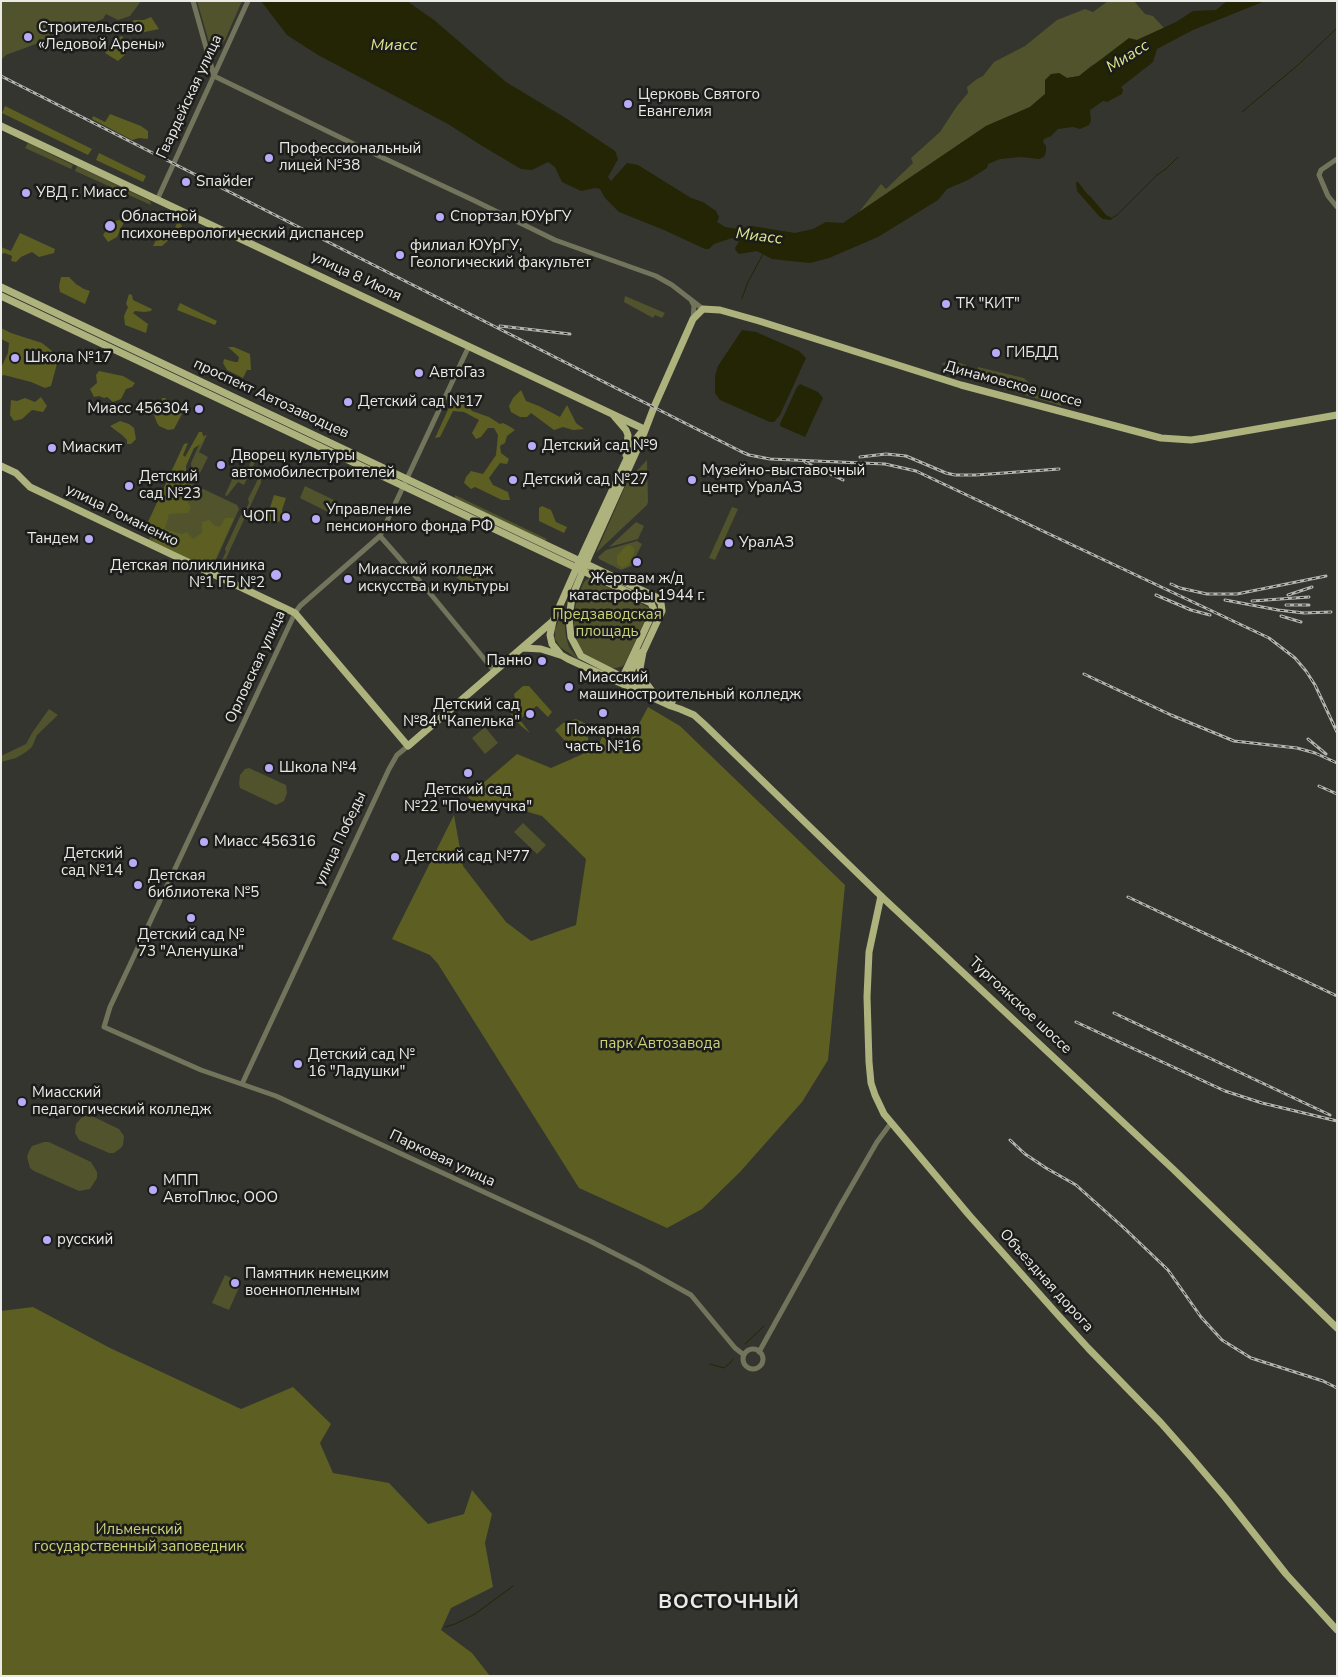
<!DOCTYPE html>
<html>
<head>
<meta charset="utf-8">
<style>
	body { margin:0 }
	#map { position:relative; width:1338px; height:1677px; overflow:hidden; background:#34352f; font-family:"Nunito Sans",sans-serif }
	canvas { display:block }
	.frame { position:absolute; inset:0; border:2px solid #eaeae7; pointer-events:none }
</style>
</head>
<body>
<div id="map">
<canvas width="1338" height="1677"></canvas>
<div class="frame"></div>
</div>
<script>
const ctx = document.querySelector('canvas').getContext('2d');
ctx.lineJoin = 'round';
function fill(path, color) { ctx.fillStyle = color; ctx.fill(path, 'evenodd'); }
const toPath = rows => new Path2D(rows.map(r => 'M' + r).join(''));
function strokePath(path, color, width, dash) { ctx.strokeStyle = color; ctx.lineWidth = width; ctx.lineCap = dash ? 'butt' : 'round'; ctx.setLineDash(dash || []); ctx.stroke(path); }
function label(font, color, halo, rows, align = 'center') {
  ctx.font = font + ' "Nunito Sans",sans-serif'; ctx.lineWidth = 5; ctx.setLineDash([]); ctx.textBaseline = 'middle'; ctx.strokeStyle = halo; ctx.fillStyle = color; for (const [text, x, y, turn = 0] of rows) {
    ctx.save(); ctx.translate(x, y); ctx.rotate((+turn || 0) * Math.PI / 180); ctx.textAlign = isNaN(turn) ? turn : align; if (halo) ctx.strokeText(text, 0, 0); ctx.fillText(text, 0, 0); ctx.restore();
  }
}
fill(toPath([
	[1,1,141,1,130,16,118,20,106,14,103,19,6,55,2,59],
	[197,1,242,1,225,40,220,45,213,46,209,42],
	[1108,1,1134,1,1145,14,1153,16,1164,28,1137,40,1091,66,1079,76,1067,78,1059,73,1045,80,1045,94,1030,107,986,126,859,212,881,184,886,189,913,163,911,158,940,132,957,106,968,93,967,87,977,79,983,76,994,62,1025,46,1057,20,1085,9,1093,12],
	[28,143,73,165,71,169,25,148],
	[77,166,150,201,151,205,75,171],
	[625,296,665,313,662,318,655,315,653,318,624,302],
	[951,360,966,365,964,371,976,374,978,367,1024,378,1035,389,1059,401,1062,406,961,376,960,370,941,364],
	[207,435,199,452,208,457,197,479,192,477,191,463,203,436],
	[254,455,255,462,244,485,238,482,227,496,225,495,236,471,245,475],
	[647,460,648,502,647,505,596,553,628,480],
	[261,476,261,483,222,567,219,562,222,560,226,552,225,549,244,508,246,509,249,503,248,499,259,477],
	[178,477,237,505,239,509,211,571,148,541],
	[305,486,338,502,332,514,300,498],
	[455,495,547,539,545,541,455,498],
	[732,507,738,509,715,560,709,558],
	[636,522,644,526,638,539,609,547],
	[637,541,642,544,631,566,621,570,599,559,598,557,606,550],
	[457,564,461,564,483,580,484,584,483,588,479,591,475,591,453,575,452,571],
	[589,578,648,607,650,609,626,661,623,666,616,668,611,668,584,654,577,641,574,625,575,608,578,596,584,582],
	[565,606,564,617,566,637,569,647,579,660,560,647,555,639,555,629],
	[49,709,58,715,37,735,32,747,26,752,16,758,1,762,1,756,26,744,32,733],
	[485,727,498,743,485,754,472,738],
	[249,768,286,785,287,793,284,801,276,805,240,788,239,784,240,775,245,769],
	[523,823,546,845,537,854,514,832],
	[85,1116,94,1117,119,1129,124,1136,123,1145,121,1148,114,1153,109,1153,79,1140,75,1133,76,1124,81,1118],
	[44,1142,49,1142,91,1162,97,1172,97,1178,90,1189,79,1191,34,1171,30,1168,27,1157,29,1151,32,1146],
	[225,1275,241,1283,229,1310,212,1303]
]), '#51532d');
fill(toPath([
	[151,17,159,29,140,33,127,27,134,20,144,20],
	[122,36,129,47,126,54,118,61,105,53,114,39],
	[5,106,92,149,88,155,2,113],
	[110,114,141,126,148,131,148,138,147,139,139,138,132,140,92,119,93,116,105,122],
	[99,153,146,176,143,182,96,160],
	[119,220,124,222,117,237,108,242,103,235,108,228,108,223],
	[178,221,182,226,177,235,170,239,162,246,153,246,158,236,150,231,152,228,158,231,162,229,167,229,173,232],
	[20,233,55,249,54,253,39,257,32,252,21,257,16,262,11,261,12,256,5,253,1,254,1,247,11,251],
	[61,277,69,277,76,284,84,289,90,291,85,304,60,292,59,286],
	[129,294,132,295,133,300,152,309,151,311,144,312,135,311,133,313,148,324,146,333,125,325,124,316,128,307,126,304],
	[180,303,217,321,215,325,177,310],
	[1,328,11,333,42,343,52,351,58,360,51,386,45,388,31,382,4,375,1,376,1,368,8,353,9,343,1,339],
	[228,347,234,347,250,354,251,370,247,370,243,378,227,370,223,363,224,359,235,362,238,362,239,357],
	[99,371,123,376,135,383,132,387,126,389,121,399,113,402,107,397,104,398,99,396,94,397,90,389,97,383,96,375],
	[521,390,526,401,539,406,560,417,567,405,576,423,584,429,573,430,563,427,554,430,531,413,527,417,520,417,511,412,509,406,513,398],
	[41,397,47,406,43,412,32,410,22,419,14,421,10,415,11,400,17,401,25,398,35,402],
	[162,398,165,398,172,403,172,406,177,409,178,412,182,414,174,429,168,430,159,426,157,423,154,415,149,410,150,405,156,405,160,406,162,404],
	[452,401,461,403,464,401,472,411,489,417,500,424,503,423,509,426,515,430,507,436,505,443,500,446,501,453,509,459,507,464,500,463,489,478,493,485,508,492,510,500,502,500,475,487,471,489,464,483,466,477,471,471,483,474,496,455,498,435,494,428,488,428,481,437,476,439,472,433,479,420,464,412,453,411,440,437,435,438],
	[120,421,129,424,134,428,136,439,131,444,127,444,127,440,122,435,110,426],
	[199,432,202,432,204,439,201,444,194,448,186,466,187,488,184,497,191,507,188,513,169,514,165,529,182,534,187,532,193,539,202,533,202,522,209,520,215,526,220,527,225,518,234,518,211,569,153,542,154,533,147,524,184,444,188,443,183,455,185,457],
	[274,495,286,498,282,510,283,515,279,522,262,520,263,517,269,511],
	[542,506,551,510,556,522,567,527,564,533,539,521,539,508],
	[630,545,634,548,634,553,628,565,622,568,617,563,617,556,626,546],
	[523,686,529,686,552,712,548,717,537,706,527,712,520,720,530,733,521,726,509,712,516,705,514,694],
	[648,707,680,726,845,885,828,1060,802,1102,740,1172,702,1209,667,1228,579,1188,438,964,430,955,392,939,454,815,463,866,506,922,531,941,576,925,586,859,542,816,493,802,476,803,467,797,517,754,551,768,585,753,591,740,599,744,602,737,616,743,628,737,631,739],
	[576,719,588,725,588,745,581,750,566,742,555,730,563,723],
	[33,1307,110,1348,241,1409,293,1387,331,1424,320,1443,333,1473,389,1483,428,1524,464,1514,472,1490,492,1514,485,1543,493,1587,451,1608,441,1630,472,1653,490,1676,1,1676,1,1311]
]), '#5c5f21');
fill(toPath([
	[261,1,407,1,434,20,506,82,564,117,615,151,618,159,608,177,611,181,627,163,638,165,691,198,703,202,716,211,719,217,717,222,725,227,738,229,752,226,795,233,813,229,826,222,843,223,986,126,1030,107,1045,94,1045,80,1051,74,1059,73,1067,78,1079,76,1129,38,1137,40,1176,22,1193,11,1216,10,1227,1,1265,1,1193,30,1157,49,1153,62,1121,87,1123,90,1122,94,1107,102,1103,101,1090,110,1091,121,1089,125,1080,129,1073,127,1058,129,1051,136,1044,139,1043,142,1046,146,1046,152,1044,157,1039,159,1021,157,1000,159,988,164,987,168,968,180,947,189,938,200,878,237,829,258,810,263,772,259,757,251,739,254,736,251,735,248,739,242,732,238,714,244,709,249,705,249,664,230,619,212,605,198,600,189,595,188,581,191,562,182,555,167,548,162,532,170,521,169,479,144,448,124,318,55,287,35],
	[1076,182,1078,182,1088,195,1090,196,1106,215,1112,218,1111,220,1103,219,1099,216,1077,191],
	[742,330,756,332,799,351,806,358,780,415,774,422,770,422,720,400,715,393,715,376,718,366],
	[800,384,818,392,823,398,805,437,780,426,780,424,797,387]
]), '#232504');
strokePath(toPath([
	[1242,112,1298,65,1337,28],
	[1112,218,1117,215,1157,175,1167,168,1178,157],
	[742,298,748,282,763,254],
	[745,1344,764,1326],
	[710,1364,724,1368,731,1362,733,1359],
	[445,1627,455,1624,475,1614,513,1586]
]), '#232504', 1);
strokePath(toPath([
	[193,1,214,76,362,148,473,200,555,240,656,276,672,285,703,309],
	[1337,159,1321,170,1319,175,1328,196,1337,207],
	[157,200,248,1],
	[691,300,694,306,693,319],
	[469,346,380,536,300,606,295,613,127,971,110,1007,104,1027,201,1070,276,1096,590,1241,639,1266,691,1295,735,1348,744,1355],
	[380,536,424,586,495,672],
	[242,1084,389,769,397,755,408,746],
	'743 1359a10 10 0 1 1 20 0a10 10 0 1 1-20 0Z',
	[759,1352,840,1206,877,1142,891,1123]
]), '#72745b', 5);
strokePath(toPath([
	[1,126,644,429],
	[1,287,656,597,661,603,662,611,643,652,640,668,642,678,652,691],
	[1,296,651,603,654,610,621,681],
	[614,416,626,430,628,435,626,455],
	[644,429,636,439,584,551,553,621,550,635,552,644,561,655,568,659,671,706,680,709,694,715,704,724,881,896,1173,1169,1337,1328],
	[1,466,16,473,30,487,295,613,408,746,553,621],
	[523,648,541,649,560,655],
	[626,682,637,659,642,652],
	[672,702,581,656,571,637,569,618,572,597,590,554,641,441,654,407,693,319,703,309,720,310,759,321,961,385,1161,438,1191,440,1205,438,1337,415],
	[881,896,869,952,867,997,869,1062,871,1083,875,1095,884,1114,969,1215,1058,1315,1088,1348,1161,1423,1191,1457,1225,1497,1286,1574,1337,1630]
]), '#aeb37e', 7);
const rail = toPath([
	[1,76,742,452,749,455,770,459,885,464,916,471,1269,638,1295,658,1306,671,1315,685,1337,732],
	[500,326,570,334],
	[860,457,886,454,906,456,946,473,955,475,976,475,1059,469],
	[805,462,843,480],
	[1171,584,1180,588,1207,594,1237,594,1326,576],
	[1156,595,1191,610,1210,615],
	[1288,595,1312,587],
	[1225,600,1278,610,1304,613,1331,612],
	[1252,601,1309,597],
	[1286,605,1309,605],
	[1281,616,1301,622],
	[1084,674,1171,715,1234,741,1297,748,1315,753,1337,763],
	[1308,739,1326,754],
	[1319,786,1337,794],
	[1128,897,1337,996],
	[1114,1013,1330,1115],
	[1076,1022,1225,1091,1262,1103,1337,1121],
	[1010,1140,1025,1154,1046,1168,1076,1185,1124,1228,1168,1270,1201,1317,1222,1340,1251,1358,1323,1381,1337,1388]
]);
strokePath(rail, '#b3b3af', 3);
strokePath(rail, '#1c1c1a', 1, [4]);
for (const [x, y, r, color] of [
	[28,37,5,"#b8abf7"],
	[628,104,5,"#b8abf7"],
	[269,158,5,"#b8abf7"],
	[186,182,5,"#b8abf7"],
	[26,193,5,"#b8abf7"],
	[440,217,5,"#b8abf7"],
	[110,226,6,"#b8abf7"],
	[400,255,5,"#b8abf7"],
	[946,304,5,"#b8abf7"],
	[996,353,5,"#b8abf7"],
	[15,358,5,"#b8abf7"],
	[419,373,5,"#b8abf7"],
	[348,402,5,"#b8abf7"],
	[199,409,5,"#b8abf7"],
	[532,446,5,"#b8abf7"],
	[52,448,5,"#b8abf7"],
	[221,465,5,"#b8abf7"],
	[513,480,5,"#b8abf7"],
	[692,480,5,"#b8abf7"],
	[129,486,5,"#b8abf7"],
	[286,517,5,"#b8abf7"],
	[316,519,5,"#b8abf7"],
	[89,539,5,"#b8abf7"],
	[729,543,5,"#b8abf7"],
	[637,562,5,"#b8abf7"],
	[276,575,6,"#b8abf7"],
	[348,579,5,"#b8abf7"],
	[542,661,5,"#b8abf7"],
	[569,687,5,"#b8abf7"],
	[603,713,5,"#b8abf7"],
	[530,714,5,"#b8abf7"],
	[269,768,5,"#b8abf7"],
	[468,773,5,"#b8abf7"],
	[204,842,5,"#b8abf7"],
	[395,857,5,"#b8abf7"],
	[133,863,5,"#b8abf7"],
	[138,885,5,"#b8abf7"],
	[191,918,5,"#b8abf7"],
	[298,1064,5,"#b8abf7"],
	[22,1102,5,"#b8abf7"],
	[153,1190,5,"#b8abf7"],
	[47,1240,5,"#b8abf7"],
	[235,1283,5,"#b8abf7"]
]) { const dot = new Path2D(); dot.arc(x, y, r, 0, 2 * Math.PI); ctx.fillStyle = color; ctx.fill(dot); strokePath(dot, '#1c1c1a', 2); }
label('15px', '#eaeae7', '#1c1c1a', [
	["Строительство",38,28],
	["«Ледовой Арены»",38,45],
	["Церковь Святого",638,95],
	["Евангелия",638,112],
	["Профессиональный",279,149],
	["лицей №38",279,166],
	["Sпайder",196,182],
	["УВД г. Миасс",36,193],
	["Областной",121,217],
	["психоневрологический диспансер",121,234],
	["Спортзал ЮУрГУ",450,217],
	["филиал ЮУрГУ,",410,246],
	["Геологический факультет",410,263],
	["ТК \"КИТ\"",956,304],
	["ГИБДД",1006,353],
	["Школа №17",25,358],
	["АвтоГаз",429,373],
	["Детский сад №17",358,402],
	["Миасс 456304",189,409,"right"],
	["Детский сад №9",542,446],
	["Миаскит",62,448],
	["Дворец культуры",231,456],
	["автомобилестроителей",231,473],
	["Музейно-выставочный",702,471],
	["центр УралАЗ",702,488],
	["Детский",139,477],
	["сад №23",139,494],
	["Детский сад №27",523,480],
	["Управление",326,510],
	["пенсионного фонда РФ",326,527],
	["ЧОП",276,517,"right"],
	["Тандем",79,539,"right"],
	["УралАЗ",739,543],
	["Детская поликлиника",265,566,"right"],
	["№1 ГБ №2",265,583,"right"],
	["Миасский колледж",358,570],
	["искусства и культуры",358,587],
	["Жертвам ж/д",637,579,"center"],
	["катастрофы 1944 г.",637,596,"center"],
	["Панно",532,661,"right"],
	["Миасский",579,678],
	["машиностроительный колледж",579,695],
	["Детский сад",520,705,"right"],
	["№84 \"Капелька\"",520,722,"right"],
	["Пожарная",603,730,"center"],
	["часть №16",603,747,"center"],
	["Школа №4",279,768],
	["Детский сад",468,790,"center"],
	["№22 \"Почемучка\"",468,807,"center"],
	["Миасс 456316",214,842],
	["Детский",123,854,"right"],
	["сад №14",123,871,"right"],
	["Детский сад №77",405,857],
	["Детская",148,876],
	["библиотека №5",148,893],
	["Детский сад №",191,935,"center"],
	["73 \"Аленушка\"",191,952,"center"],
	["Детский сад №",308,1055],
	["16 \"Ладушки\"",308,1072],
	["Миасский",32,1093],
	["педагогический колледж",32,1110],
	["МПП",163,1181],
	["АвтоПлюс, ООО",163,1198],
	["русский",57,1240],
	["Памятник немецким",245,1274],
	["военнопленным",245,1291]
], 'left');
label('15px', '#eaeae7', '#1c1c1a', [
	["Гвардейская улица",190,97,-65],
	["улица 8 Июля",356,277,25],
	["Динамовское шоссе",1013,385,15],
	["проспект Автозаводцев",271,399,25],
	["улица Романенко",122,516,26],
	["Орловская улица",256,667,-65],
	["улица Победы",341,839,-65],
	["Тургоякское шоссе",1020,1006,43],
	["Парковая улица",442,1159,25],
	["Объездная дорога",1046,1281,48]
]);
label('15px', '#cbd278', '#1c1c1a', [
	["Предзаводская",607,615],
	["площадь",607,632],
	["парк Автозавода",660,1044],
	["Ильменский",139,1530],
	["государственный заповедник",139,1547]
]);
label('italic 16px', '#dfe68c', '#1c1c1a', [
	["Миасс",394,46],
	["Миасс",1128,57,-32],
	["Миасс",759,237,7]
]);
ctx.letterSpacing = '1px';
label('bold 20px', '#eaeae7', '#1c1c1a', [
	["ВОСТОЧНЫЙ",729,1603]
]);
ctx.letterSpacing = '0px';
</script>
</body>
</html>
